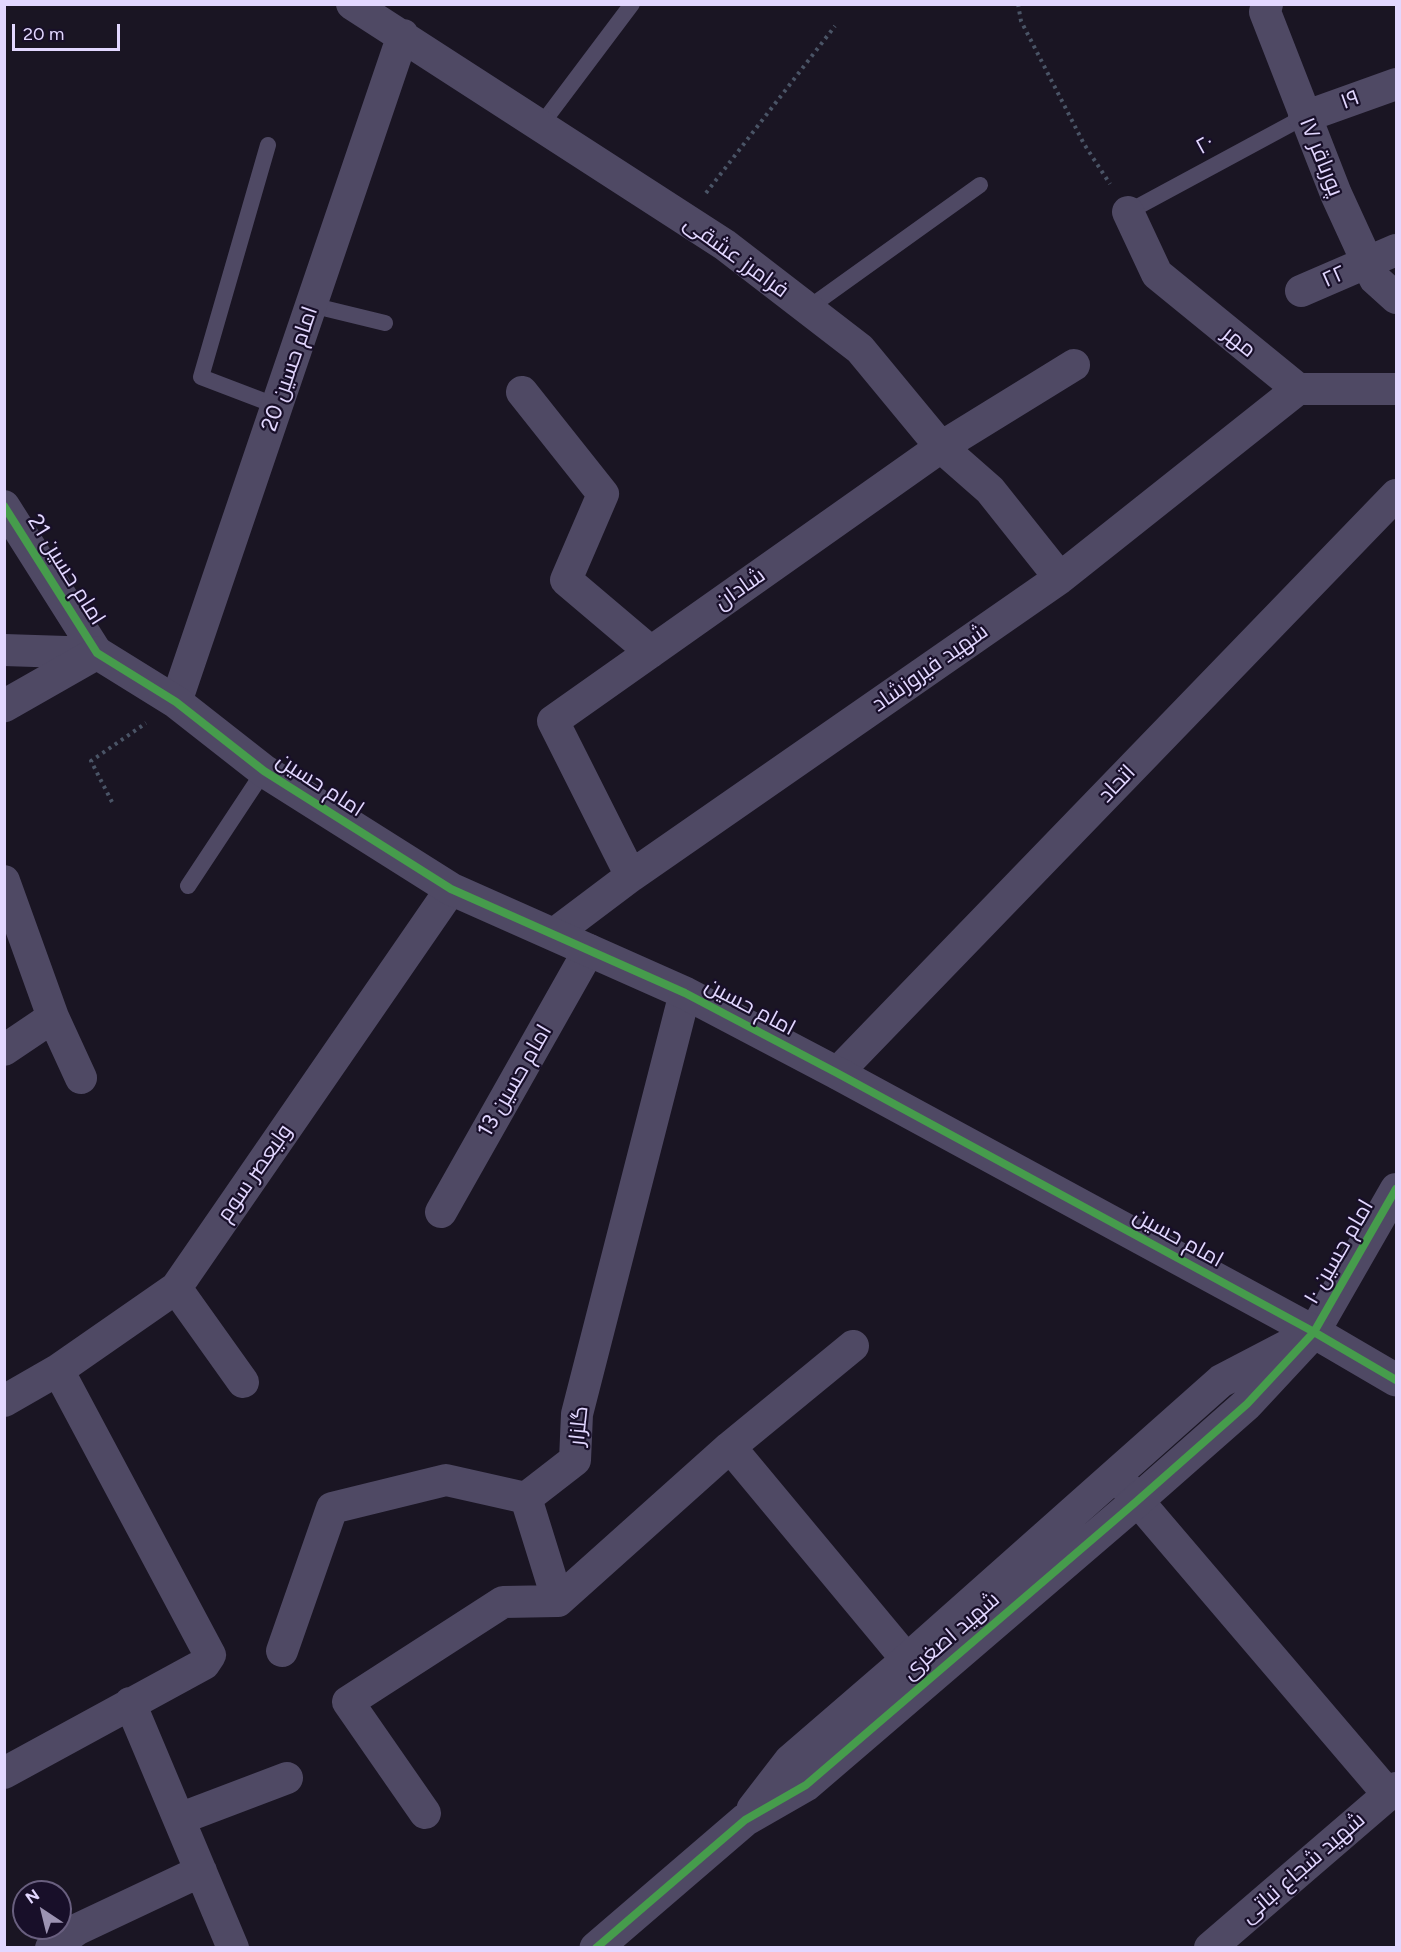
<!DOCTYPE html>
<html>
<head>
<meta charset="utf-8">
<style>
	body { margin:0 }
	#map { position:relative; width:1401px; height:1952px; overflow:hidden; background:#1a1523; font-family:Figtree,sans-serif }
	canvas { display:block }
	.frame { position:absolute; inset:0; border:6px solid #e2d7ff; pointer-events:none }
	.north { position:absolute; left:12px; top:1880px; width:60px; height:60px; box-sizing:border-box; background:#180f29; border:2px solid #695f7f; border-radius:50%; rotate:325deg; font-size:16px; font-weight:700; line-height:24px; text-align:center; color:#e2d7ff }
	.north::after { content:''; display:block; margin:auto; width:21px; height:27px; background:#9c93b2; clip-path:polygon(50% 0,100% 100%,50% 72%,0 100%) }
	.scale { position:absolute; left:12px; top:24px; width:108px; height:27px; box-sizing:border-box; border:3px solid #e2d7ff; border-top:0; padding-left:8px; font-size:18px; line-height:21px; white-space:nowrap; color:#e2d7ff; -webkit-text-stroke:4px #180f29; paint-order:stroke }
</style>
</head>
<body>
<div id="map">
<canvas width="1401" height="1952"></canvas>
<div class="frame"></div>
<div class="north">N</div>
<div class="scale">20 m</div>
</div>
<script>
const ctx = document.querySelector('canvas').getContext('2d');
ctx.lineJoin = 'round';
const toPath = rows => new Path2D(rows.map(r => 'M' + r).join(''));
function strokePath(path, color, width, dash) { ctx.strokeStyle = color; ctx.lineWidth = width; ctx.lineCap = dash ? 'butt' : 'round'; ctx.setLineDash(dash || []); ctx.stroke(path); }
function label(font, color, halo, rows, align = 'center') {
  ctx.font = font + ' Figtree,Cairo,sans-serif'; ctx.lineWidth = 4.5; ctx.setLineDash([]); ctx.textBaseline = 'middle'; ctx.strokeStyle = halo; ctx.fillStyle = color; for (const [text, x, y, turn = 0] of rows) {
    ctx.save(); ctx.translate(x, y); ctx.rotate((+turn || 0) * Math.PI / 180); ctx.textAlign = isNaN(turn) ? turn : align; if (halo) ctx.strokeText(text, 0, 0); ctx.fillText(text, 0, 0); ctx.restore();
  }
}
strokePath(toPath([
	[1018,4,1021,21,1084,144,1110,184],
	[706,193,835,26],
	[112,802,91,761,146,723]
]), '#4a5466', 4, [3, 4.5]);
strokePath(toPath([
	[541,125,632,4],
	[268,145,201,377,277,406],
	[1128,212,1304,117],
	[311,305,385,323],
	[807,309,980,185],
	[188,886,264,771]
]), '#4f4964', 16);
strokePath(toPath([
	[352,4,725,245,860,349,941,447,990,490,1060,578],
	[1267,4,1265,12,1336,194,1375,279,1396,298],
	[1304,117,1396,84],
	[1128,212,1157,274,1298,389,1396,389],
	[1301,291,1396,250],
	[522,392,603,494,566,580,651,652],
	[4,506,97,653],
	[4,650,97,653],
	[176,702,403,35],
	[631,876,553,721,941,447,1074,365],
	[4,881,53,1017,81,1078],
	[554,934,631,876,1060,578,1298,389],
	[4,1050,53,1017],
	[837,1073,1396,495],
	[441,1212,589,950],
	[176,1288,243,1382],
	[1314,1332,1396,1189],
	[4,1401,58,1370,176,1288,451,889],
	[730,1447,923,1679],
	[1120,1480,1389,1795],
	[526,1498,558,1601],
	[282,1651,332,1508,446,1480,526,1498,575,1460,577,1414,685,993],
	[130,1703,233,1948],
	[4,1773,204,1664,210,1655,58,1370],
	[425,1813,348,1702,503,1602,558,1601,730,1447,853,1346],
	[179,1819,287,1778],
	[51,1948,78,1929,201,1871],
	[1210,1948,1396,1788]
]), '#4f4964', 32);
strokePath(toPath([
	[4,706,97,653,176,702,264,771,451,889,685,993,837,1073,1314,1332,1396,1380],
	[753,1809,790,1761,907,1660,1221,1381,1290,1345],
	[596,1948,745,1820,806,1785,1137,1501,1247,1404,1314,1332]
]), '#4f4964', 33);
strokePath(toPath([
	[4,506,97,653,176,702,264,771,451,889,685,993,837,1073,1314,1332,1396,1380],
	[596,1948,745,1820,806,1785,1137,1501,1247,1404,1314,1332,1396,1189]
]), '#469c4c', 8);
label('22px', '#e2d7ff', '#180f29', [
	["۱۹",1350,100,-20],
	["۲۰",1205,145,-29],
	["پورباقر ۱۷",1321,157,68],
	["فرامرز عشقی",736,257,36],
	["۲۲",1334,277,-24],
	["مهر",1239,342,39],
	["امام حسین 20",290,369,-71],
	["امام حسین 21",66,570,58],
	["شادان",740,589,-35],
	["شهید فیروزشاد",930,668,-35],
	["اتحاد",1117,784,-46],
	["امام حسین",320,785,33],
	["امام حسین",750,1007,28],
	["امام حسین 13",515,1081,-60],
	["ولیعصر سوم",255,1173,-55],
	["امام حسین",1178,1238,29],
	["امام حسین ۱۰",1339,1252,-60],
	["گلزار",579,1426,-84],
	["شهید اصغری",951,1636,-41],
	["شهید شجاع نباتی",1303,1868,-41]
]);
</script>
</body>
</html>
